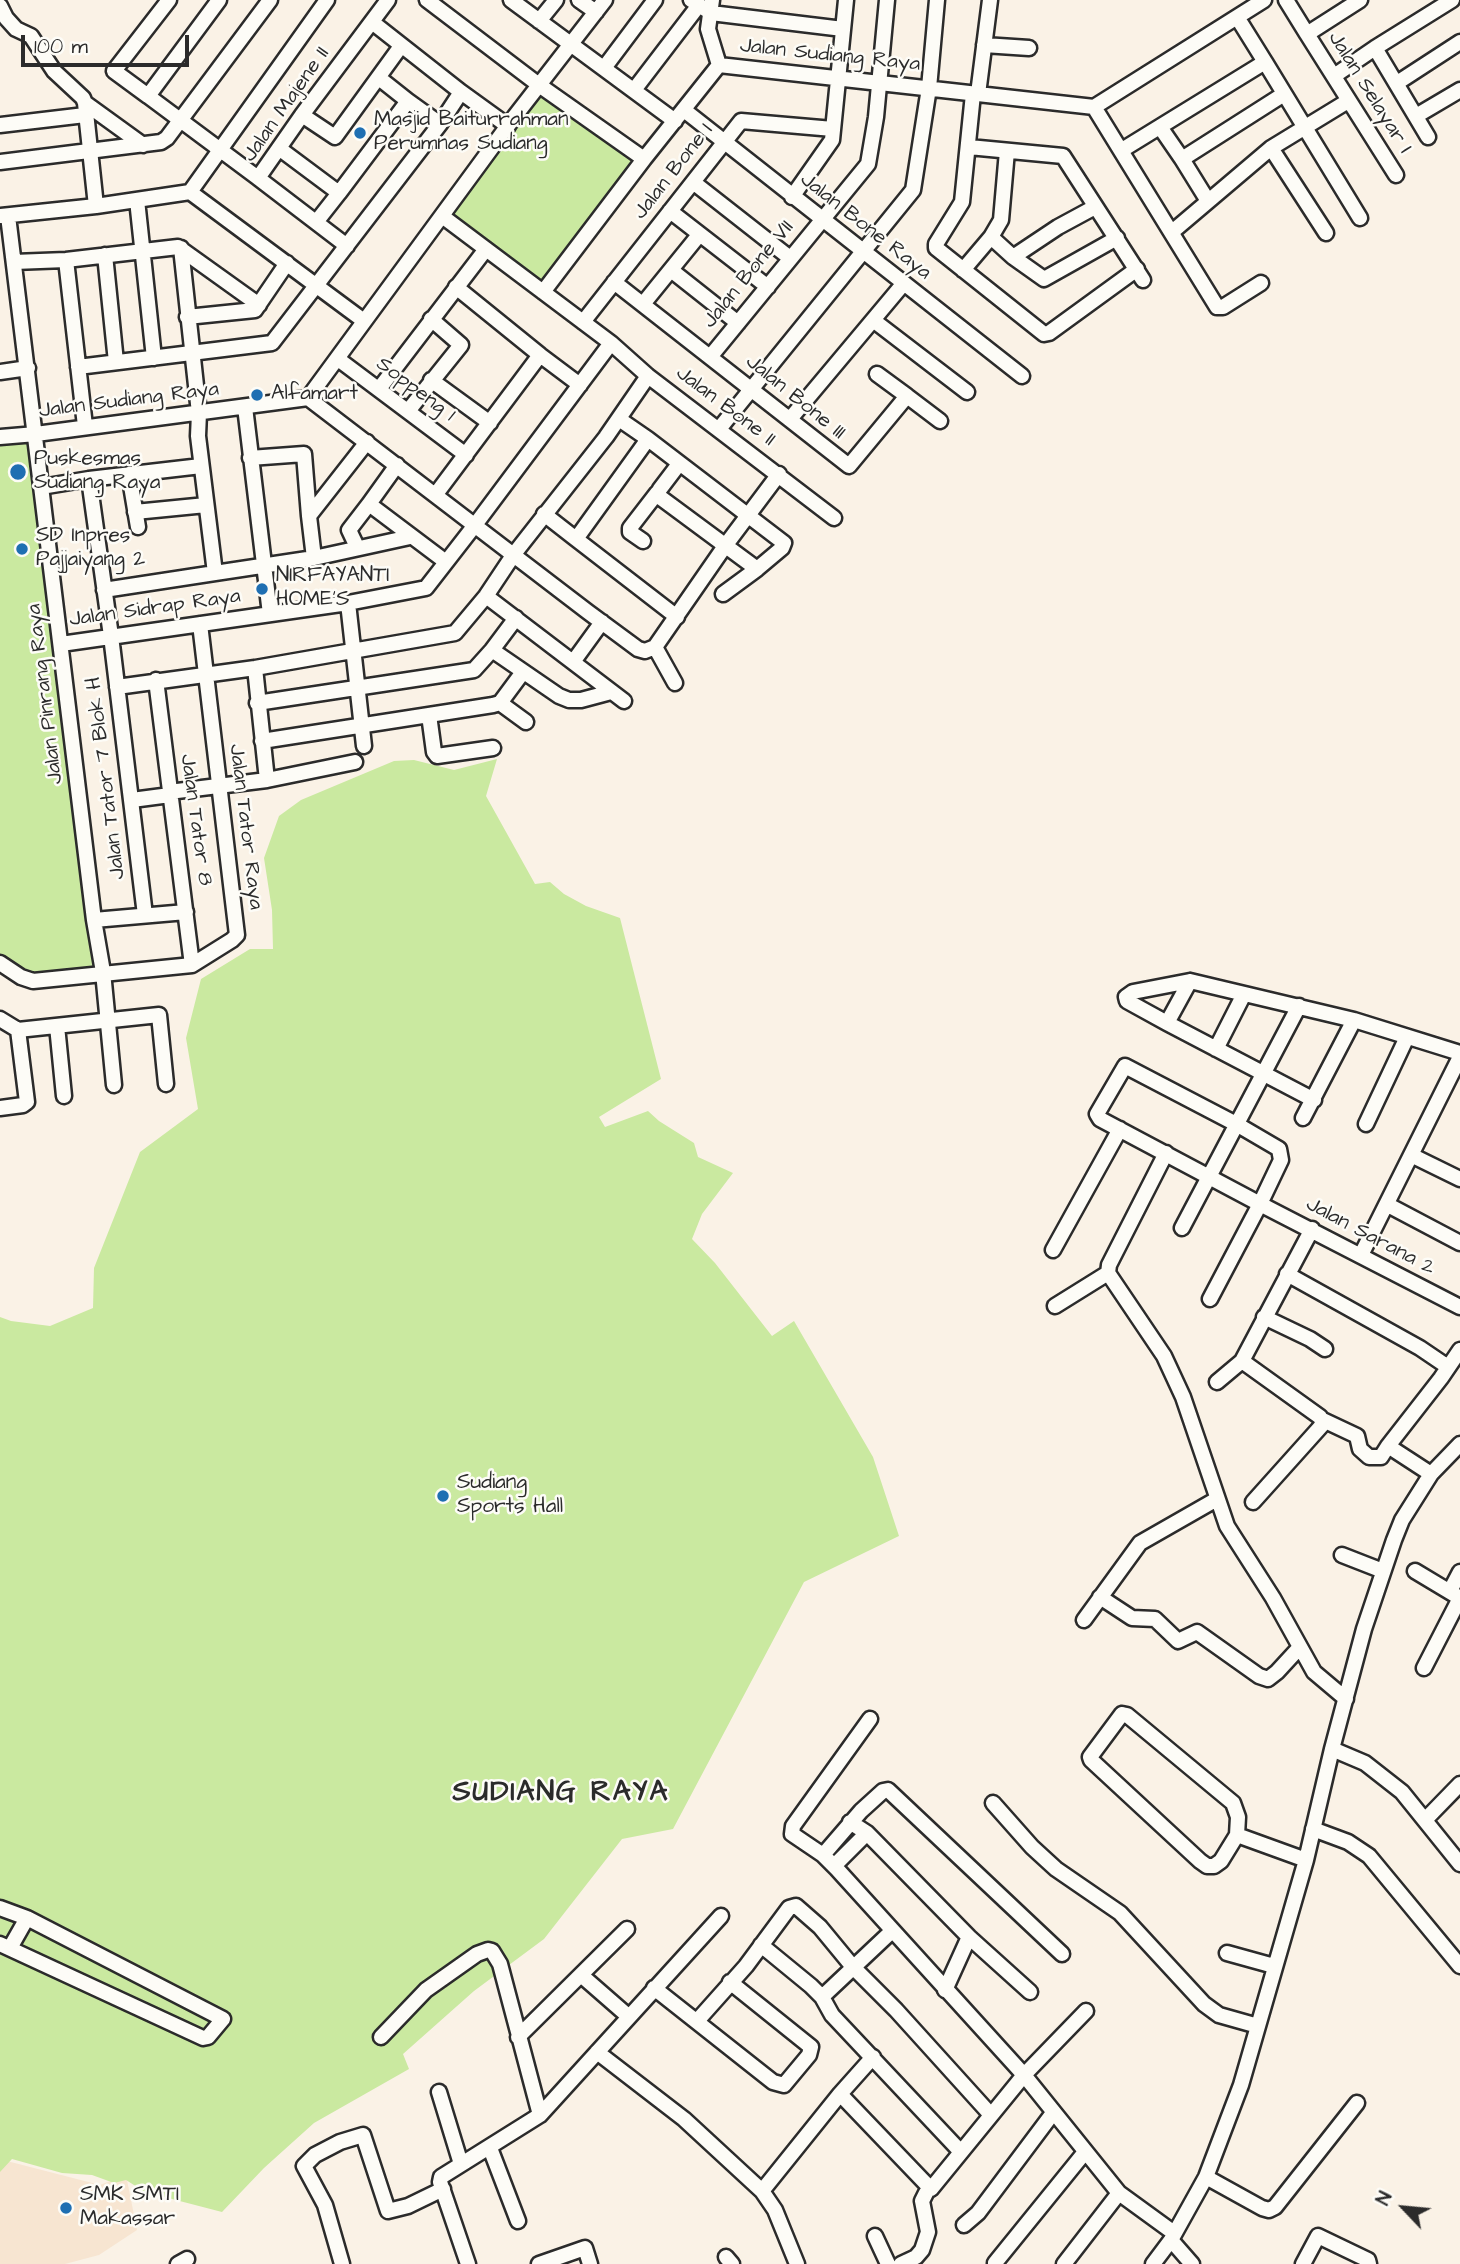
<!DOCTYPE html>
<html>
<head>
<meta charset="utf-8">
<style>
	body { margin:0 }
	#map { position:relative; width:1460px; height:2264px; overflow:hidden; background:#faf2e6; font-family:"Architects Daughter",sans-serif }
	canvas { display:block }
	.north { position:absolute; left:1369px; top:2173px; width:70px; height:70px; -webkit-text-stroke:5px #fdfcf7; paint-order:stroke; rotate:296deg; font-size:19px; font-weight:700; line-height:28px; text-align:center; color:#2b2b2b }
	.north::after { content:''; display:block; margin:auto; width:24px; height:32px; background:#2b2b2b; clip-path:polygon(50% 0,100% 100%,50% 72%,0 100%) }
	.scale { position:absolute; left:21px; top:35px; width:168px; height:32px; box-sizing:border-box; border:4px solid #2b2b2b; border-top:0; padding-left:9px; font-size:21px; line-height:24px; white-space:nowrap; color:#2b2b2b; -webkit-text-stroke:5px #fdfcf7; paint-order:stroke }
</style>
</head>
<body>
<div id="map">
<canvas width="1460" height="2264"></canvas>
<div class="north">N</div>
<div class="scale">100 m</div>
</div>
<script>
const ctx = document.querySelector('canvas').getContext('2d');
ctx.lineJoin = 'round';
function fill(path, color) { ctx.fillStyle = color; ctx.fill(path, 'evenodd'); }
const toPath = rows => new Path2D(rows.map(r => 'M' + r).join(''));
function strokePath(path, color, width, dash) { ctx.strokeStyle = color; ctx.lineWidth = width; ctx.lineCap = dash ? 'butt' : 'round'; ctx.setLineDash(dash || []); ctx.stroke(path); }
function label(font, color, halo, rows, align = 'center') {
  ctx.font = font + ' "Architects Daughter",sans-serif'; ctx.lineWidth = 5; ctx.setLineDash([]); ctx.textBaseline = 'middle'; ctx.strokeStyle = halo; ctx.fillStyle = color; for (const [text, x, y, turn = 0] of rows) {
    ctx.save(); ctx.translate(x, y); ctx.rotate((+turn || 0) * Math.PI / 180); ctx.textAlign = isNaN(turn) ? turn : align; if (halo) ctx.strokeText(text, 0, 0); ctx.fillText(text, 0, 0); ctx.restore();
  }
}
fill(toPath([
	[3,2160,100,2185,126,2175,137,2230,99,2255,65,2264,0,2264,0,2162]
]), '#f7e5d1');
fill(toPath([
	[539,85,644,159,543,292,442,216],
	[36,434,103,972,45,980,0,962,0,437],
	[497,759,486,796,535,884,550,882,564,894,586,906,620,918,661,1079,599,1117,605,1127,648,1111,659,1121,694,1143,698,1157,733,1173,702,1214,692,1239,715,1263,772,1336,794,1321,873,1457,899,1536,804,1582,673,1829,622,1839,544,1939,474,1991,403,2054,409,2069,314,2123,264,2168,222,2212,145,2192,126,2180,114,2183,92,2175,62,2173,12,2159,0,2172,0,1317,11,1321,50,1326,93,1308,94,1268,140,1152,198,1109,186,1038,201,979,250,949,273,949,272,910,264,858,279,816,301,800,394,761,414,760,454,770]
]), '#cae9a0');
const minor = toPath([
	[219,0,148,96,258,178],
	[427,0,539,85,644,159],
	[511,0,675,121],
	[579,0,596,12],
	[691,0,711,13,843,29],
	[712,0,708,29,719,65],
	[1286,0,1307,34,1360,0],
	[0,6,6,18,16,29,31,36,54,71,83,98,85,103,143,145],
	[539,21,556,0],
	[372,22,461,92],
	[1307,34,1396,175],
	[984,45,1029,48],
	[1375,48,1428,137],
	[1265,62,1360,218],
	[719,65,1094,107,1264,0],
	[604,68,655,0],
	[1334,76,1375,48,1452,0],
	[1397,83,1460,42],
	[634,90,699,5],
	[973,94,962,202,936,244,936,248,1044,334,1049,333,1137,269],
	[978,94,990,0],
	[148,96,114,71,169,0],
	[408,101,440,124],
	[85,103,96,206],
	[1094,107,1217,307,1223,307,1261,283],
	[684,110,1022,376],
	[302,115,335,137,401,46],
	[1416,116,1460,90],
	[0,125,85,115],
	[1160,127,1182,159,1284,94],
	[969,147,1063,156,1143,280],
	[1271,148,1326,233],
	[280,149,339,193,317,221],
	[1122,150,1265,62,1237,17],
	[1182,159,1208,201],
	[0,162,161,142,167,138,270,0],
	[693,182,790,258],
	[190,192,327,0],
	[190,192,364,321],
	[339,193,408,101,379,78],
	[792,197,832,140,846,0],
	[137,200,154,358],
	[670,211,768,287],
	[1,216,96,206,190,192],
	[8,216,94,920,103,972,114,1085],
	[442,216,611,343,648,376,834,518],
	[1172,232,1271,148,1348,101],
	[991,237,1013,257,1044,279,1117,238],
	[347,246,258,178,302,115,388,0],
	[105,255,116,362],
	[1013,257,1058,227,1095,207],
	[66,260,85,426],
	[14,262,66,260,178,247,259,305],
	[671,270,738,323],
	[963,270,991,237,1001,220,1007,151],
	[614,282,849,466,907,396,877,374],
	[543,292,644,159,719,65],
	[643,304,699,235],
	[187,317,255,310,287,263],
	[873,320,967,392],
	[583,322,741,121,833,129],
	[540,355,580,385],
	[710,357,868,164,876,117,887,0],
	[338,359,466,455],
	[78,367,272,343,440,124,461,92,508,126],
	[0,372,28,368],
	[431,380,490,423],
	[379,389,486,249],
	[907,396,940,421],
	[308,398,588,612,638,649,645,651,655,647,725,546,779,474],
	[245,407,270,614],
	[408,411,461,345,431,319],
	[619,419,648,439,576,539,677,617],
	[790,419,904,283],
	[719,429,913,190,929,88,937,0],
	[0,437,36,434,308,398,515,116,605,0],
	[648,439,784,543,782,548,757,569],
	[250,458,304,454,309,516],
	[679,464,660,489,657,495,757,569,723,594],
	[397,465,369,504,446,562],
	[129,474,138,527],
	[41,487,89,479],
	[436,494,540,355,456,287],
	[135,512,206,505],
	[544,514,576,539],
	[643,541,630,532,630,528,657,493],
	[357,547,349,530,369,504],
	[314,558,410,537],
	[215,573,314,558,309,516,367,442],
	[104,590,215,573,198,436,199,413,181,248],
	[486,596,624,701],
	[348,603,364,746],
	[61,644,348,603,426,588,475,525,611,343],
	[655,647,675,683],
	[492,650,559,696,569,700,581,700,611,692],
	[573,662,602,622],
	[255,668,267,780],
	[156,680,192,965],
	[117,687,255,668,455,633,486,596,514,554,606,437,648,376],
	[257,703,474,670,492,650,516,618],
	[500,703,526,722],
	[429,715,434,752,437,756,493,748],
	[262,741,493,705,500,703,523,672],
	[169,792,267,780,355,762],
	[132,800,170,795],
	[145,915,111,636,89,479,201,466],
	[94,920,186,912],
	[0,963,21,977,33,981,192,965,232,940,237,935,200,624],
	[0,1019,18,1030,159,1015,166,1084],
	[1167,1023,1190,981],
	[57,1026,64,1096],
	[1216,1049,1244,994],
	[1314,1100,1167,1023,1127,1001,1126,997,1133,992,1190,981,1354,1020,1460,1053],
	[0,1108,23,1105,27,1102,18,1030],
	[1303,1118,1354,1020],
	[1366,1124,1407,1037],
	[1166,1153,1109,1265,1108,1273,1164,1356,1183,1397,1227,1526,1273,1598,1314,1672,1346,1699],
	[1411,1155,1460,1179],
	[1388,1205,1460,1243],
	[1182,1228,1299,1006],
	[1053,1250,1120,1129],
	[1361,1255,1460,1057],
	[1287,1274,1420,1348,1448,1367],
	[1210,1299,1260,1204,1281,1160,1279,1149,1238,1125,1125,1066,1097,1114,1100,1119,1260,1204,1460,1307],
	[1055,1306,1108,1273],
	[1264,1317,1310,1339,1325,1349],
	[1242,1361,1320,1417,1323,1424,1253,1502],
	[1217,1382,1242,1361,1312,1229],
	[1323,1420,1357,1436,1360,1449,1369,1457,1381,1457,1388,1446],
	[1431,1474,1388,1446,1441,1378,1460,1350],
	[1342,1555,1383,1571],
	[1415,1571,1460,1598],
	[1450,1591,1460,1572],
	[1100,1597,1132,1618,1155,1619,1178,1641,1197,1632,1259,1676,1268,1679,1277,1672,1300,1647],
	[1084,1620,1140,1543,1217,1499],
	[1424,1668,1460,1598],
	[1122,1714,1127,1715,1233,1803,1238,1817,1237,1835,1221,1861,1214,1866,1207,1866,1200,1861,1091,1760,1090,1757,1122,1714],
	[870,1719,793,1826,792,1834,823,1855,837,1869,1024,2075,1119,2193,1174,2233],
	[1332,1749,1365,1763,1402,1792,1460,1864],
	[993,1803,1032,1847,1056,1869,1120,1913,1204,2004,1219,2015,1258,2026],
	[1425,1820,1460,1784],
	[850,1822,867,1833,969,1937,1030,1992],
	[1313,1829,1348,1842,1369,1856,1460,1966],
	[1237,1835,1306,1860],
	[823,1855,861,1811,883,1791,888,1790,1062,1954],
	[834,1866,867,1833],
	[0,1908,27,1918,223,2019,208,2037,203,2038,0,1944],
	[761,1945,811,1986,822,1997,832,2015,960,2151],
	[10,1948,27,1918],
	[1227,1953,1274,1966],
	[581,1975,628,2016],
	[654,1988,773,2082,784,2085,809,2055,811,2047,730,1982],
	[945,1990,969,1937],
	[822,1997,892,1931],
	[697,2021,746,1966,789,1908,796,1906,820,1927,853,1967,896,2010,991,2115],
	[381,2037,426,1990,477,1954,488,1950,492,1951,500,1964,540,2115],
	[518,2037,627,1929],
	[597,2052,684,2119,762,2191,840,2094,931,2189,1024,2075,1086,2011],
	[439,2092,461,2164],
	[840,2094,873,2057],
	[490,2148,518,2221],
	[1206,2177,1262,2208,1269,2210,1275,2207,1357,2103],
	[762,2191,775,2210,797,2264],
	[964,2225,978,2213,1053,2113],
	[875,2236,888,2264],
	[1171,2240,1192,2264],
	[726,2257,732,2264],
	[995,2263,1085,2152],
	[178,2264,187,2259],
	[342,2264,325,2205,304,2166,315,2155,340,2142,363,2135,388,2211,408,2206,443,2189],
	[468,2264,440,2182,441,2177,540,2115,721,1916],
	[539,2264,585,2248,590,2264],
	[901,2264,916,2257,922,2250,928,2232,922,2201,926,2193],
	[1064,2264,1119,2193],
	[1153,2264,1171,2240,1206,2177,1241,2085,1306,1860,1332,1749,1364,1629,1394,1540,1402,1520,1431,1474,1460,1444],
	[1303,2264,1318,2236,1368,2260,1369,2264]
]);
strokePath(minor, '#2b2b2b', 19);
strokePath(minor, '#fdfcf7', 14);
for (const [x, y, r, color] of [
	[360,133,7,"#1f6fb2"],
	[257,395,7,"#1f6fb2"],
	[18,472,9,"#1f6fb2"],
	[22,549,7,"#1f6fb2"],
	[262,589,7,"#1f6fb2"],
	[443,1496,7,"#1f6fb2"],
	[66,2208,7,"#1f6fb2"]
]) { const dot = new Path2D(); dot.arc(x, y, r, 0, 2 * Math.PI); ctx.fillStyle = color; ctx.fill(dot); strokePath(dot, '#fdfcf7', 2.5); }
label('21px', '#2b2b2b', '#fdfcf7', [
	["Jalan Sudiang Raya",830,56,6],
	["Jalan Selayar I",1369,93,58],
	["Jalan Majene II",287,105,-55],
	["Jalan Bone I",674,172,-52],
	["Jalan Bone Raya",865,227,38],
	["Jalan Bone VII",749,275,-51],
	["Soppeng 1",415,390,37],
	["Jalan Bone III",795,398,39],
	["Jalan Sudiang Raya",129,401,-7],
	["Jalan Bone II",725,407,37],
	["Jalan Sidrap Raya",155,609,-8],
	["Jalan Pinrang Raya",46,694,-97],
	["Jalan Tator 7 Blok H",107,778,-97],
	["Jalan Tator 8",195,820,82],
	["Jalan Tator Raya",245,827,83],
	["Jalan Sarana 2",1370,1237,28]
]);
label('21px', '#2b2b2b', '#fdfcf7', [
	["Masjid Baiturrahman",374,121],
	["Perumnas Sudiang",374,145],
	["Alfamart",271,395],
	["Puskesmas",34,460],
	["Sudiang Raya",34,484],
	["SD Inpres",36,537],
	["Pajjaiyang 2",36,561],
	["NIRFAYANTI",276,577],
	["HOME'S",276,601],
	["Sudiang",457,1484],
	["Sports Hall",457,1508],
	["SMK SMTI",80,2196],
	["Makassar",80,2220]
], 'left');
ctx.letterSpacing = '2px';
label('bold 28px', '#2b2b2b', '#fdfcf7', [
	["SUDIANG RAYA",561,1794]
]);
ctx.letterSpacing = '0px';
</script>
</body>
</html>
